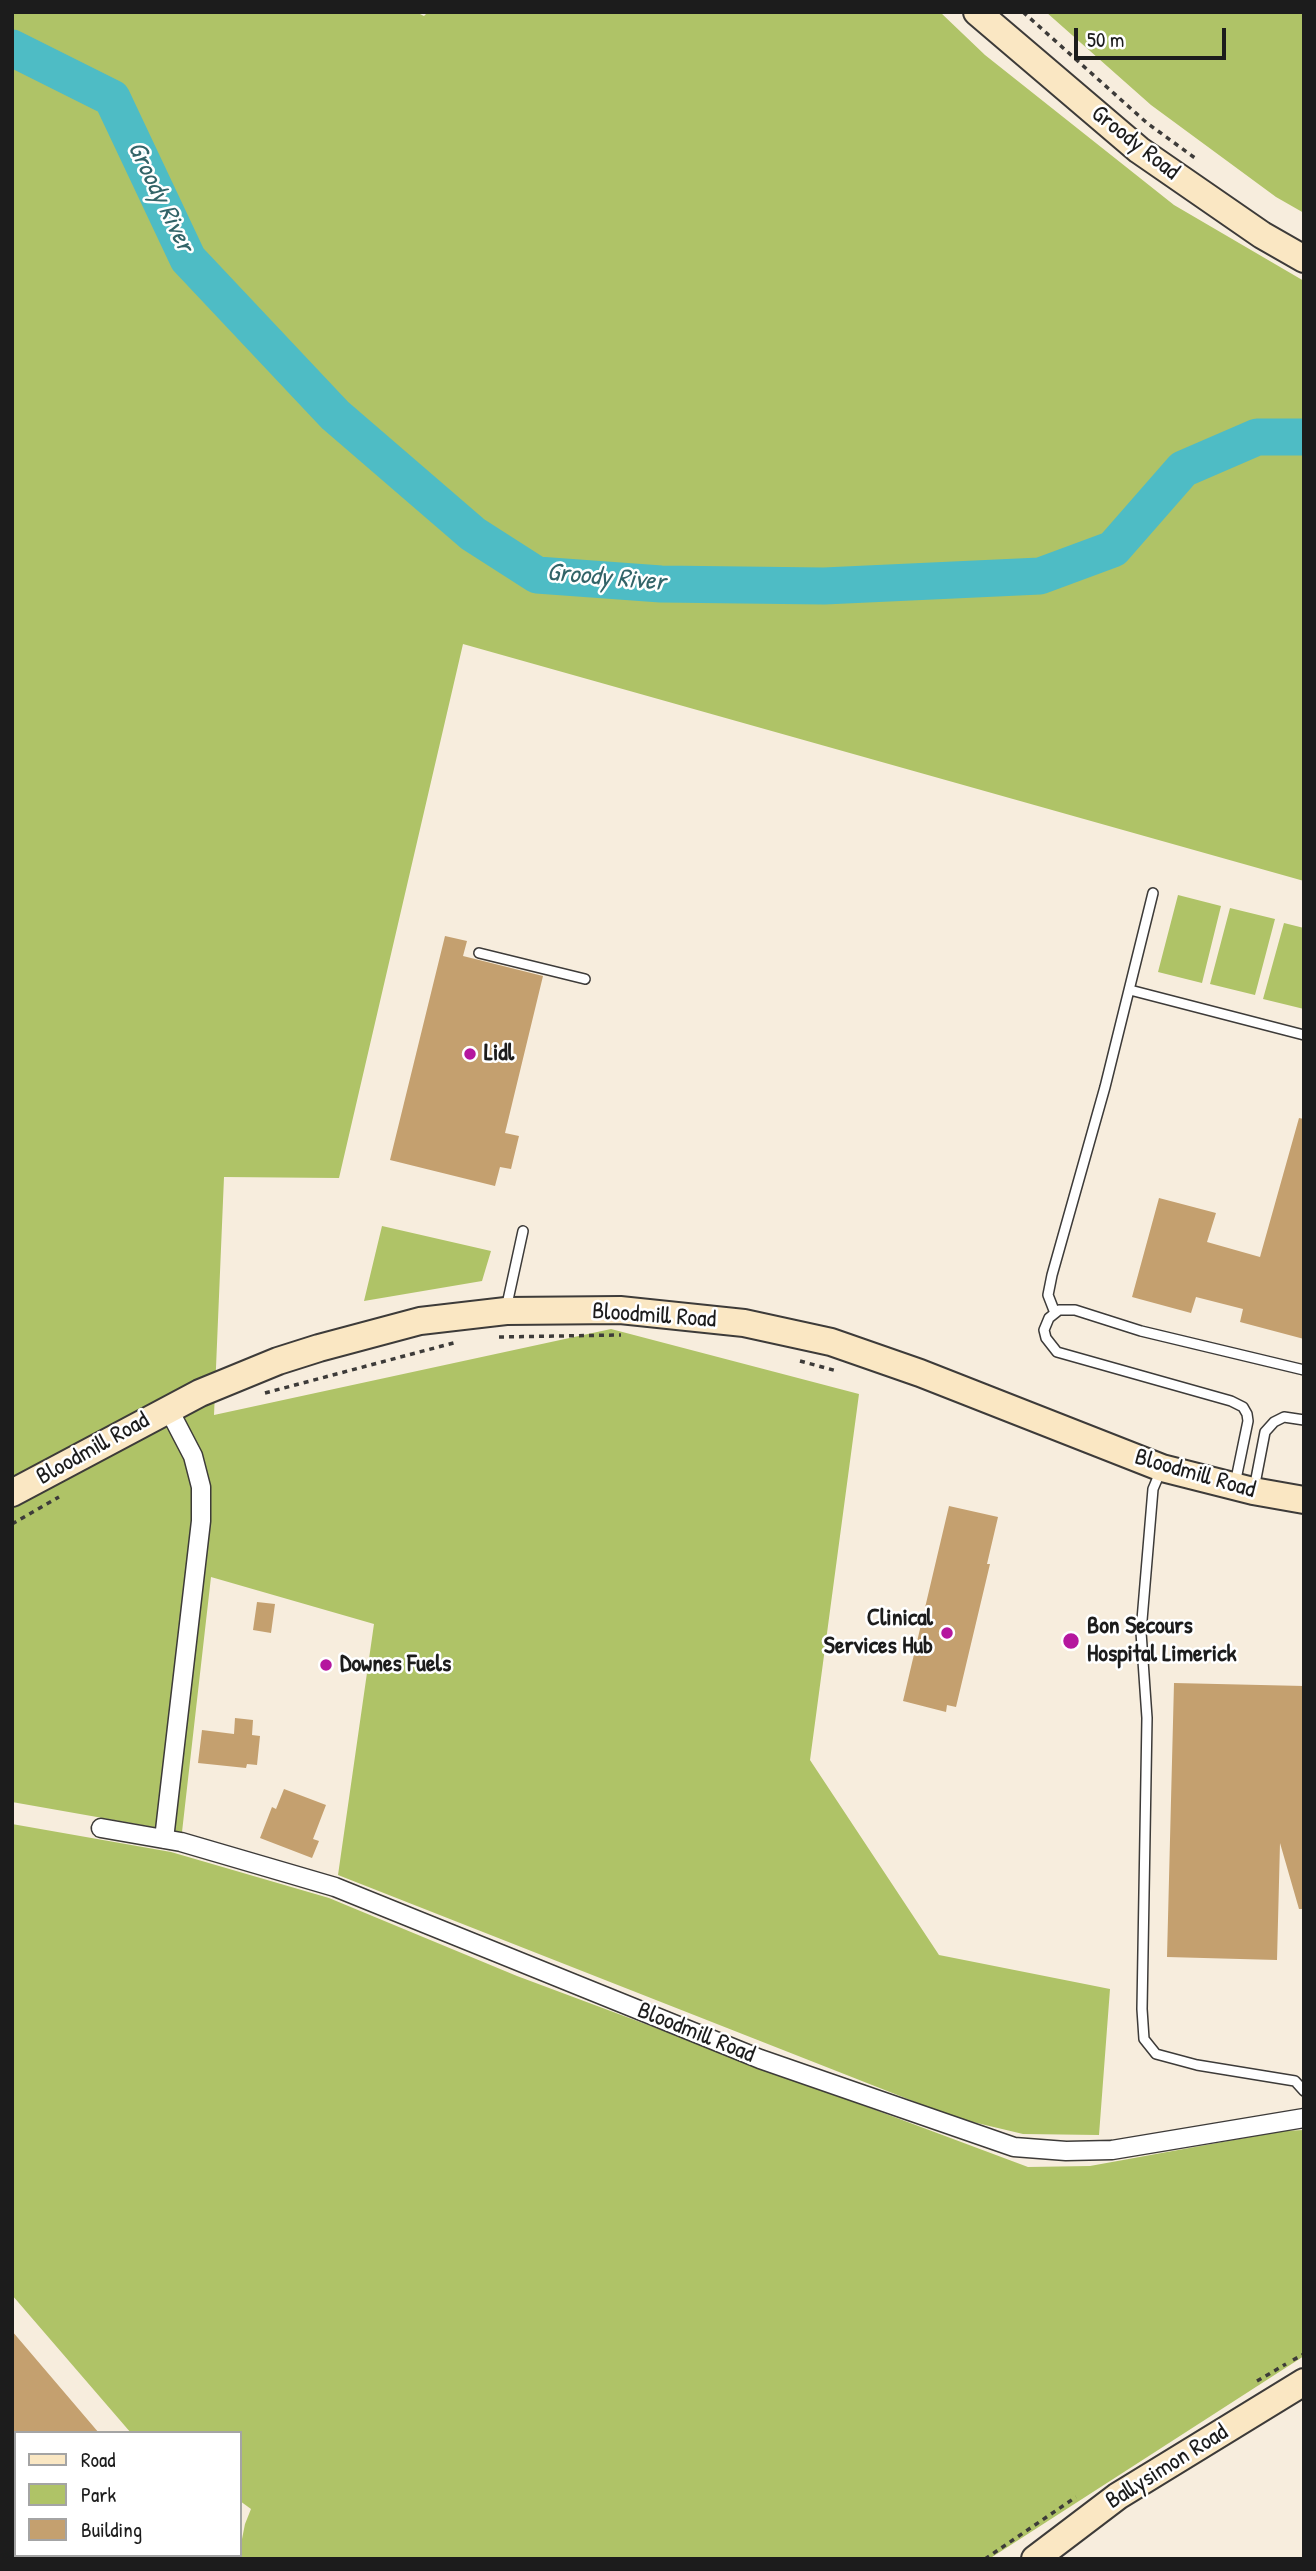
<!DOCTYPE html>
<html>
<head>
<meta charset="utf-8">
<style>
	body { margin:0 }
	#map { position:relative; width:1316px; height:2571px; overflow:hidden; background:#f7eddd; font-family:"Patrick Hand",sans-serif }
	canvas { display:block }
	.frame { position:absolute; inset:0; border:14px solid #1c1c1c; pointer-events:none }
	.legend { position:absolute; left:14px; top:2431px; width:228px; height:126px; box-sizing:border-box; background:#fff; border:2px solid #a4a4a4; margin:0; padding:9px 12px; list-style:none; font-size:21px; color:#1c1c1c }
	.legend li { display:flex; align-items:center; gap:14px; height:35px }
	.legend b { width:35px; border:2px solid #a4a4a4 }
	.scale { position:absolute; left:1074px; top:28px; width:152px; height:32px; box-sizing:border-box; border:4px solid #1c1c1c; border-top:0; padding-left:9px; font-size:21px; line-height:24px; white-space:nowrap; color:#1c1c1c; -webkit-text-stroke:5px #fff; paint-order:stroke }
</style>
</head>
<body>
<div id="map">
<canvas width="1316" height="2571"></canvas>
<div class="frame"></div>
<ul class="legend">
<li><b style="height:9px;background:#fae7c3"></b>Road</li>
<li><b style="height:19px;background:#afc367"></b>Park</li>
<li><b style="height:19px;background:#c4a06f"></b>Building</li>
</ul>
<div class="scale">50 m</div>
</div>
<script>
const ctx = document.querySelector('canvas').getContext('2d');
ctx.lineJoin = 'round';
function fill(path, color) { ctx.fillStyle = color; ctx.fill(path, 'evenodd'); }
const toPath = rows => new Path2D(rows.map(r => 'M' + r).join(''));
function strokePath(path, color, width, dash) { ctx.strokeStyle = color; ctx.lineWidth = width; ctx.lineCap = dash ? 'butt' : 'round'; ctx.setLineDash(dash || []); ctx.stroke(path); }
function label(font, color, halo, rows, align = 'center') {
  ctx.font = font + ' "Patrick Hand",sans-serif'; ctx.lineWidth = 5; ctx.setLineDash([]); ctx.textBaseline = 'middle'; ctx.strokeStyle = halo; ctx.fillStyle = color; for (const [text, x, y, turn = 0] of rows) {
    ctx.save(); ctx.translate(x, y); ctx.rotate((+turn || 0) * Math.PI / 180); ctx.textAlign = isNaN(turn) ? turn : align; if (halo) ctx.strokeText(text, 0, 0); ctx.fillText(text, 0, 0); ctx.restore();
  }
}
fill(toPath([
	[12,12,416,12,424,16,428,12,940,12,985,55,1174,205,1304,281,1304,881,463,644,339,1178,224,1177,214,1415,611,1329,859,1394,810,1760,939,1955,1110,1989,1099,2135,1023,2134,956,2118,338,1875,374,1624,211,1577,182,1832,12,1802],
	[1046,12,1304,12,1304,213,1276,197,1151,105],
	[1178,895,1221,906,1202,983,1158,972],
	[1230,908,1275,919,1255,995,1210,984],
	[1284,923,1304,928,1304,1009,1263,999],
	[382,1226,491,1251,482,1281,364,1301],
	[12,1824,171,1852,329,1898,517,1976,1028,2167,1090,2166,1283,2131,1304,2130,1304,2356,989,2559,238,2559,245,2524,251,2509,240,2501,240,2433,131,2433,12,2295]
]), '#afc367');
strokePath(toPath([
	[12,48,112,98,188,259,335,415,473,534,537,575,661,584,824,586,1040,576,1113,549,1183,469,1257,437,1304,437]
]), '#4ebcc5', 37);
fill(toPath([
	[445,936,467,941,463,956,543,976,505,1133,519,1136,511,1169,500,1167,495,1186,390,1160],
	[1299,1118,1304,1119,1304,1339,1240,1322,1243,1309,1196,1297,1191,1313,1132,1297,1159,1198,1216,1213,1207,1242,1260,1257],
	[949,1506,998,1517,987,1564,990,1564,956,1707,947,1705,946,1712,903,1701],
	[257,1602,275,1604,271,1633,253,1630],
	[1174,1683,1304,1686,1304,1909,1299,1909,1280,1843,1277,1960,1167,1957],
	[235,1718,253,1720,252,1735,260,1736,257,1765,247,1764,246,1768,198,1763,202,1730,234,1734],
	[284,1789,326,1805,313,1839,319,1841,312,1858,260,1838,272,1807,276,1809],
	[12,2331,99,2433,12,2433]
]), '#c4a06f');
const lane = toPath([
	[479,953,585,979],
	[1130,990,1304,1035],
	[506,1309,523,1231],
	[1055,1313,1048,1295,1052,1275,1105,1087,1153,893],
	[1161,1470,1153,1489,1141,1632,1147,1718,1142,2009,1144,2039,1156,2054,1197,2065,1295,2081,1304,2091],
	[1235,1484,1248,1421,1247,1414,1243,1407,1231,1401,1057,1352,1046,1338,1044,1330,1049,1318,1059,1310,1075,1310,1141,1331,1304,1370],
	[1254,1489,1265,1432,1274,1422,1284,1417,1304,1420],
	[12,2513,16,2517],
	[48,2555,51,2559]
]);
const street = toPath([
	[101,1828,181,1842,335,1887,760,2059,1014,2147,1066,2151,1112,2150,1304,2118],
	[164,1839,201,1521,201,1487,193,1456,168,1408]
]);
const secondary = toPath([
	[977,12,1139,150,1262,235,1304,259],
	[12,1493,200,1393,278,1361,319,1348,420,1321,506,1311,620,1310,744,1323,831,1342,920,1373,1162,1468,1253,1491,1304,1500],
	[1035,2559,1118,2496,1304,2382]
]);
strokePath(lane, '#3d3b39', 12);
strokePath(street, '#3d3b39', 21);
strokePath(secondary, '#3d3b39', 30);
strokePath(toPath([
	[1023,12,1147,123,1195,158],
	[499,1337,621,1335],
	[800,1361,837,1371],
	[265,1393,457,1342],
	[12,1524,59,1497],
	[1293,2360,1304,2354],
	[1257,2381,1286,2364],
	[985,2559,1076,2497]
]), '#3d3b39', 3.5, [5, 5]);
strokePath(lane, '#fff', 9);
strokePath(street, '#fff', 18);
strokePath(secondary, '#fae7c3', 26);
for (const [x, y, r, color] of [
	[470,1054,7,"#b5179e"],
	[947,1633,7,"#b5179e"],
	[1071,1641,9,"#b5179e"],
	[326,1665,7,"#b5179e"]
]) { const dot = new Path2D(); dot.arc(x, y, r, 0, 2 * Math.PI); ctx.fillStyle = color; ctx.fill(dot); strokePath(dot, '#fff', 2.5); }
label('24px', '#1c1c1c', '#fff', [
	["Groody Road",1135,143,38],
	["Bloodmill Road",654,1316,4],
	["Bloodmill Road",93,1449,-29],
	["Bloodmill Road",1195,1474,16],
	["Bloodmill Road",696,2033,22],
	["Ballysimon Road",1167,2467,-32]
]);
label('bold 24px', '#1c1c1c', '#fff', [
	["Lidl",484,1054],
	["Clinical",933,1619,"right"],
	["Services Hub",933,1647,"right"],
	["Bon Secours",1087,1627],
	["Hospital Limerick",1087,1655],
	["Downes Fuels",340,1665]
], 'left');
label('italic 26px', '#326468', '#fff', [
	["Groody River",160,197,64],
	["Groody River",606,578,5]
]);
</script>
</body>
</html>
